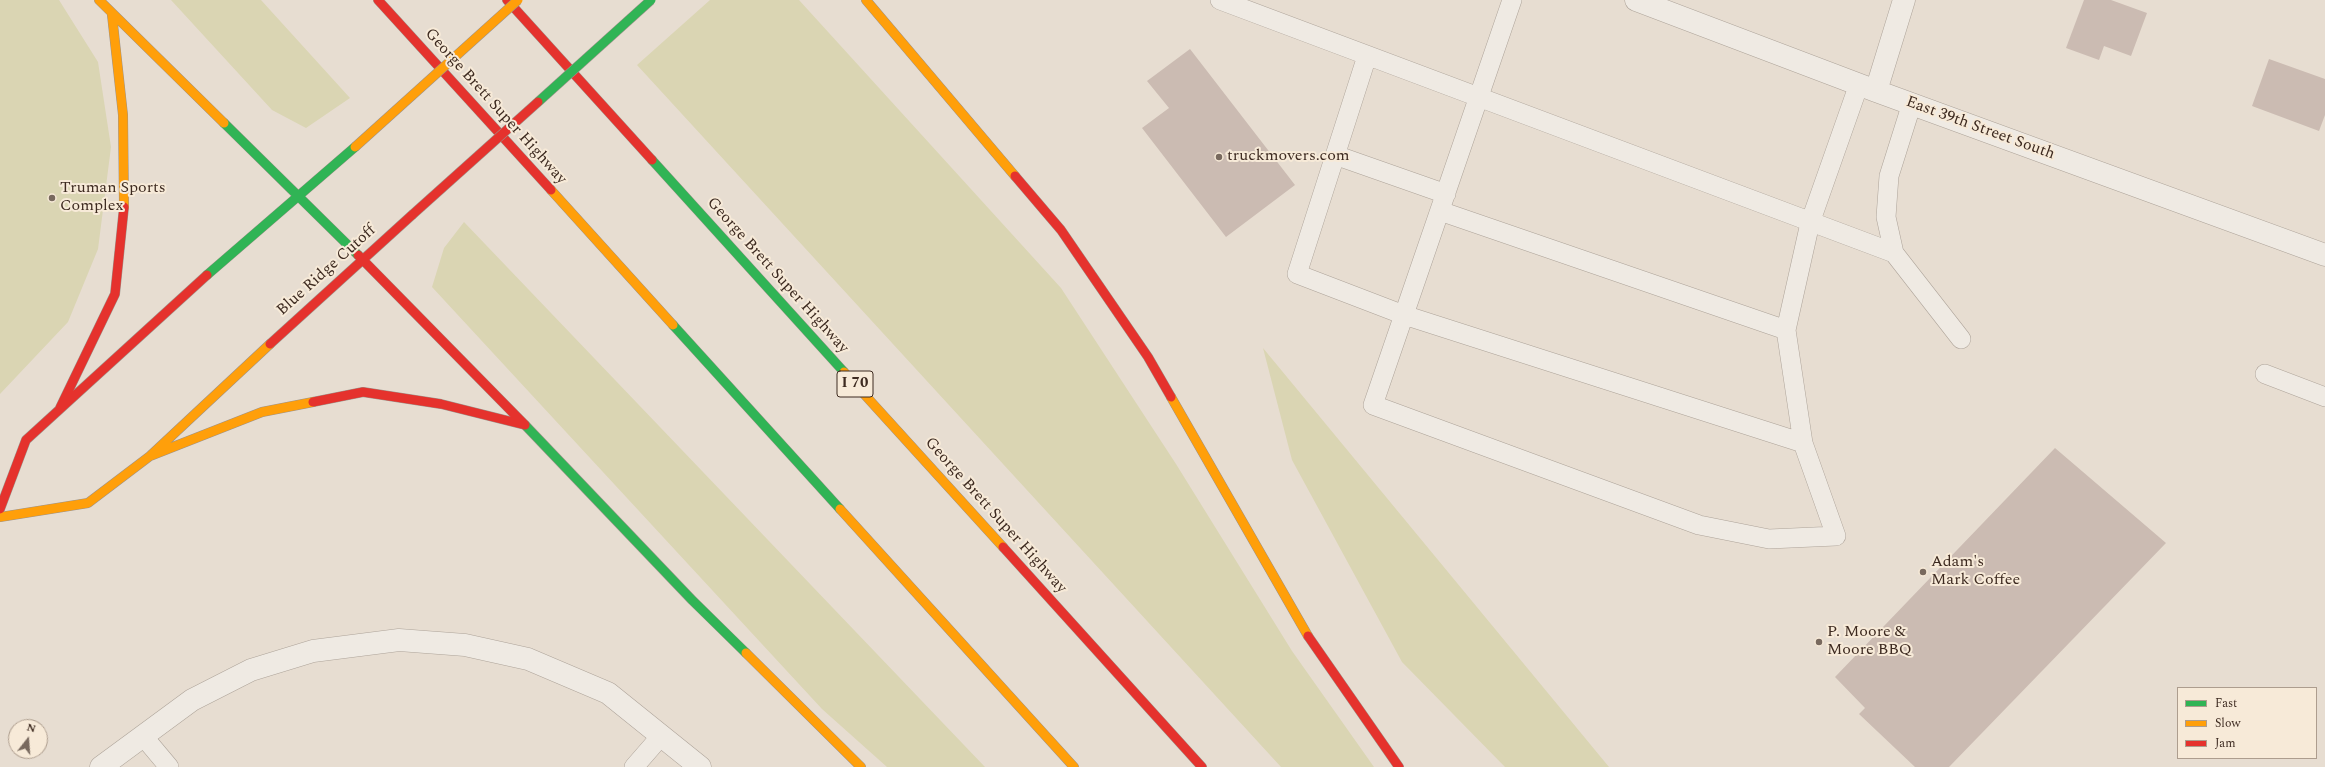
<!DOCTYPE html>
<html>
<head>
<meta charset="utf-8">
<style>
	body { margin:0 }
	#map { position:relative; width:2325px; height:767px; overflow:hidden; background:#e7ddd1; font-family:Spectral,serif }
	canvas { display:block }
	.legend { position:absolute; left:2177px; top:687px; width:140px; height:72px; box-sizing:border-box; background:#f7ead8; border:1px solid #ad9d8e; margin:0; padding:5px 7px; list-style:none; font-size:12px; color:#3d2a20 }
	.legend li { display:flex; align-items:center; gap:8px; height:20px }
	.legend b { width:20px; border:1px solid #ad9d8e }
	.north { position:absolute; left:8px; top:719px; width:40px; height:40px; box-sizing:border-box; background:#f7ead8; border:1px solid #ad9d8e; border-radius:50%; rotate:17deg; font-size:11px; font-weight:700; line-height:16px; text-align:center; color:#3d2a20 }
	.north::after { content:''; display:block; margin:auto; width:14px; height:18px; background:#78695e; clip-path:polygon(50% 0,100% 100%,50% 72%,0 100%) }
</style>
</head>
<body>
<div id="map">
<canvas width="2325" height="767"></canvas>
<ul class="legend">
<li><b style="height:5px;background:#30b455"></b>Fast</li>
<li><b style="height:5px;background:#ff9f0a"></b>Slow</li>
<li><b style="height:5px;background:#e5322d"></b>Jam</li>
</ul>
<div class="north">N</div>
</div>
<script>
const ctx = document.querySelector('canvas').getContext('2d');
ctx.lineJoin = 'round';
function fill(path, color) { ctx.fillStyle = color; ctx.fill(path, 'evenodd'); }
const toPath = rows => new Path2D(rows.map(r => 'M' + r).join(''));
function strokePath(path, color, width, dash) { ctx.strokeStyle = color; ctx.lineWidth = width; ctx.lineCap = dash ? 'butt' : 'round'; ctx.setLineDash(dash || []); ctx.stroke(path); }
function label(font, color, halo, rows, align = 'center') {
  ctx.font = font + ' Spectral,serif'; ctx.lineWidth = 4; ctx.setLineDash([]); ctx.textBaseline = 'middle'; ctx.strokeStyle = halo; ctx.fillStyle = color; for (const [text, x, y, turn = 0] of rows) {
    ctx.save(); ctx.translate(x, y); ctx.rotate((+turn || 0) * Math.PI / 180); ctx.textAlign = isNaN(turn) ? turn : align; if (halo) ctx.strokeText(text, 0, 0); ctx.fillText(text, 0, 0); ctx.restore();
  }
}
fill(toPath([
	[0,0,59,0,98,62,111,147,98,249,68,322,0,394],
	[171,0,261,0,350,98,306,128,272,110],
	[710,0,799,0,1061,288,1176,464,1292,651,1374,767,1281,767,637,65],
	[464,222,985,767,887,767,822,709,432,287,444,248],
	[1263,348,1609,767,1505,767,1402,662,1292,460]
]), '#dad5b3');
fill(toPath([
	[2084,0,2111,0,2147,13,2131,56,2104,46,2099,60,2066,48],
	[1190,49,1295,185,1226,237,1142,128,1169,108,1147,81],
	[2269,59,2325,79,2325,115,2319,131,2252,106],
	[2055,448,2166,543,1949,767,1915,767,1859,714,1865,708,1835,677]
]), '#cbbbb2');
const lane = toPath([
	[1220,0,1894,253],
	[1512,0,1373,405,1699,525,1769,539,1836,536,1803,443,1786,330,1810,223,1859,84],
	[1367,56,1297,274,1404,315,1803,443],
	[1912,103,1889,176,1886,217,1894,253,1961,339],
	[1335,155,1446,194],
	[1440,211,1786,330],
	[2265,374,2325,397],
	[143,736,169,767],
	[634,767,661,736]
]);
const street = toPath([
	[1636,0,1876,91,2325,255],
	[1876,91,1904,0],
	[101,767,192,700,251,670,313,651,399,640,465,645,528,659,608,693,700,767]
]);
const fast = toPath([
	[224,123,358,255],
	[652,160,844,372],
	[207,275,355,147],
	[673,325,840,509],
	[525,425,692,600,746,653]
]);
const slow = toPath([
	[99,0,224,123],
	[866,0,1015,176],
	[112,15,123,115,124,207],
	[551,190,673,325],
	[844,372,1003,547],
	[1171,397,1308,636],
	[150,456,262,412,313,402],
	[840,509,1074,767],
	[0,517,88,503,150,456,270,344],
	[746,653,861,767]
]);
const jam = toPath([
	[378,0,551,190],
	[507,0,652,160],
	[1015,176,1061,230,1148,357,1171,397],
	[358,255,525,425],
	[270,344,412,215],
	[313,402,363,392,441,404,525,425],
	[60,408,115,294,124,207],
	[0,509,26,440,207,275],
	[1003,547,1202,767],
	[1308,636,1399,767]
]);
strokePath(lane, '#ada399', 20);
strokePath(street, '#ada399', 23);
strokePath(fast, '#9c928a', 10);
strokePath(slow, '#9c928a', 10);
strokePath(jam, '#9c928a', 10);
strokePath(lane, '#efeae3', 19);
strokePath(street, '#efeae3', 22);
strokePath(fast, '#30b455', 9);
strokePath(slow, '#ff9f0a', 9);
strokePath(jam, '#e5322d', 9);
const fastBridge = toPath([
	[538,102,651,0]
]);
const slowBridge = toPath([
	[355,147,518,0]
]);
const jamBridge = toPath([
	[412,215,538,102]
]);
strokePath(fastBridge, '#9c928a', 10, []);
strokePath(slowBridge, '#9c928a', 10, []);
strokePath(jamBridge, '#9c928a', 10, []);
strokePath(fastBridge, '#30b455', 9);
strokePath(slowBridge, '#ff9f0a', 9);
strokePath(jamBridge, '#e5322d', 9);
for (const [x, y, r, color] of [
	[1219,157,4,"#78695e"],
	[52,198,4,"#78695e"],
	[1923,572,4,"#78695e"],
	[1819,642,4,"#78695e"]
]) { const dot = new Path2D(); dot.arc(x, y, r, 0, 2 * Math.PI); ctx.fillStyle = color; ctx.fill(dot); strokePath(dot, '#f7ead8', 1.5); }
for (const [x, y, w] of [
	[855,384,36]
]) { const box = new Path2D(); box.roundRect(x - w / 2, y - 13, w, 26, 3); ctx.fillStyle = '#f7ead8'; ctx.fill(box); strokePath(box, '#3d2a20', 1); }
label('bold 15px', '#3d2a20', null, [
	["I 70",855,384]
]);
label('16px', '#3d2a20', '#f7ead8', [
	["George Brett Super Highway",495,107,48],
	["East 39th Street South",1980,129,20],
	["Blue Ridge Cutoff",327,271,-42],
	["George Brett Super Highway",777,276,48],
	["George Brett Super Highway",995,516,48]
]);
label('16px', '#3d2a20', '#f7ead8', [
	["truckmovers.com",1227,157],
	["Truman Sports",60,189],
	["Complex",60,207],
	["Adam's",1931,563],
	["Mark Coffee",1931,581],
	["P. Moore &",1827,633],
	["Moore BBQ",1827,651]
], 'left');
</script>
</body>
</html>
